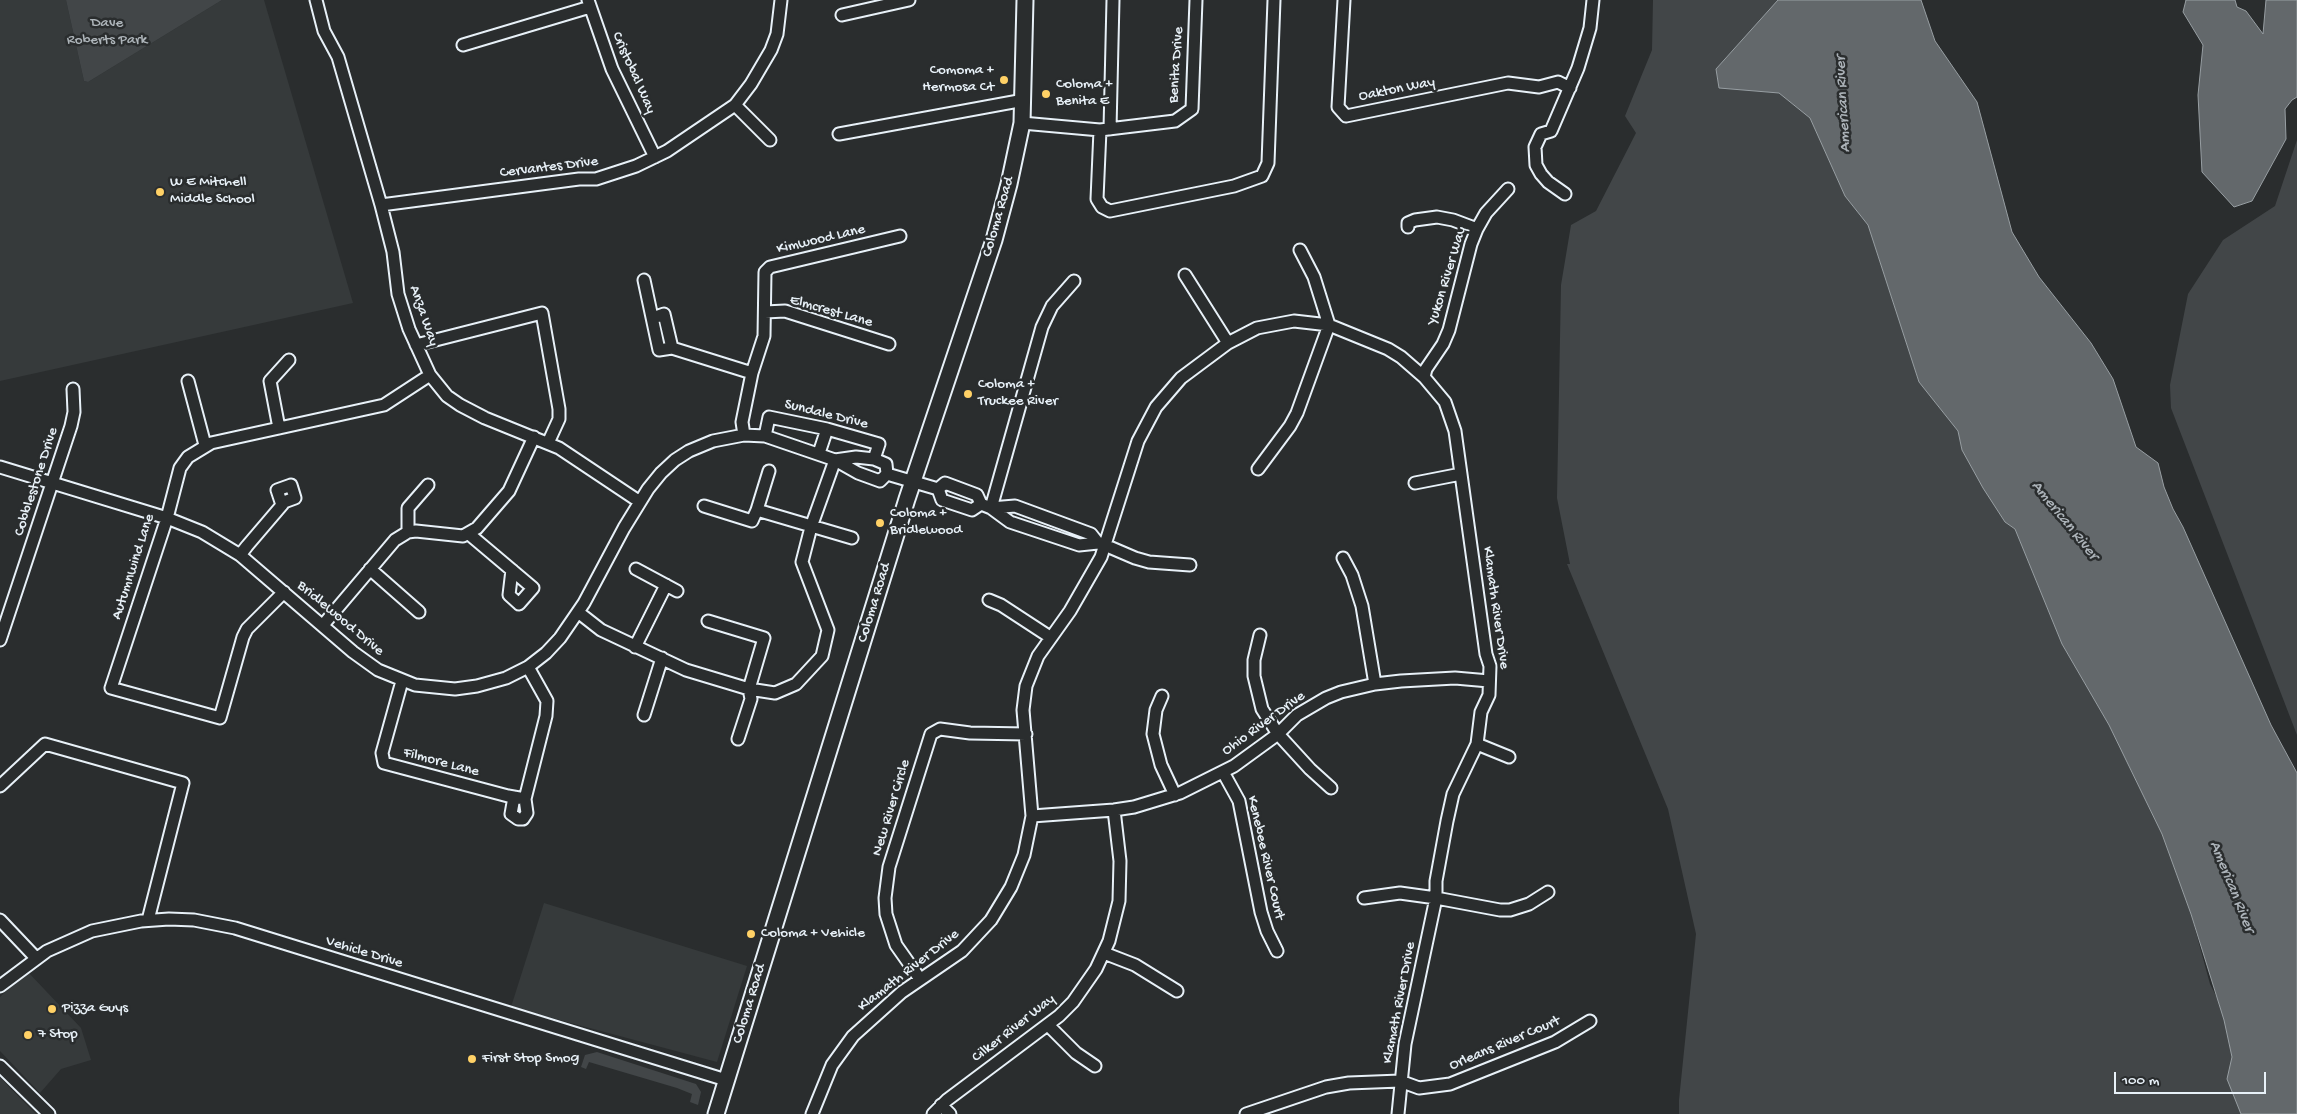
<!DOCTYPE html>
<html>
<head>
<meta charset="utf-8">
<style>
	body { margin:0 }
	#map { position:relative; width:2297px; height:1114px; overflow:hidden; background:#2a2d2e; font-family:"Gochi Hand",sans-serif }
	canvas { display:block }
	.scale { position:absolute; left:2114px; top:1072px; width:152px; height:22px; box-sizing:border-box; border:2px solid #e8f1f8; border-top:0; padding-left:6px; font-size:15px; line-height:18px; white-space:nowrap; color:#e8f1f8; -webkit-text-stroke:4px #2a2d2e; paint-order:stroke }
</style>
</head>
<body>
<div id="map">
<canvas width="2297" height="1114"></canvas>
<div class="scale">100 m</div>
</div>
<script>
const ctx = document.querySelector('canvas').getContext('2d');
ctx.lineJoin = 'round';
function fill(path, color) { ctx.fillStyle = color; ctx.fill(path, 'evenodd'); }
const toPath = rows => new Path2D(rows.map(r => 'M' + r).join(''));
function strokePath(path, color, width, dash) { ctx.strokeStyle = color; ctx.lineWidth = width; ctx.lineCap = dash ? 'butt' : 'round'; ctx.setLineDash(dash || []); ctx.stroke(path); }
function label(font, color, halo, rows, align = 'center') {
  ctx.font = font + ' "Gochi Hand",sans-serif'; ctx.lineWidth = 5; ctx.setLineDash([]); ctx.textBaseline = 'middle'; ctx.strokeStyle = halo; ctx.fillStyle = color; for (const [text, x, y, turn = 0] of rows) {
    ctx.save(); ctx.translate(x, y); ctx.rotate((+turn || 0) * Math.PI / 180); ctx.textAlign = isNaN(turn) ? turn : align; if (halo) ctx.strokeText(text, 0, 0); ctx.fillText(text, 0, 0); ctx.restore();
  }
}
fill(toPath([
	[0,0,66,0,84,81,88,82,222,0,264,0,353,303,0,381],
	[544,903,747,966,717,1062,511,1007],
	[27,971,81,1028,91,1060,61,1069,40,1093,0,1051,0,997],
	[0,1077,11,1089,36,1114,0,1114]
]), '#363a3b');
fill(toPath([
	[66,0,222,0,88,82,84,81],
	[1653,0,1778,0,1716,69,1719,88,1779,93,1810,118,1845,196,1868,225,1919,382,1958,431,1962,450,2005,522,2015,529,2062,644,2109,725,2162,834,2191,914,2210,984,2276,1114,1679,1114,1679,1100,1696,934,1668,809,1567,564,1570,564,1557,498,1561,285,1571,225,1596,211,1636,133,1625,116,1652,50],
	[2297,140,2297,735,2171,408,2170,385,2188,294,2223,240,2275,206],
	[597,1052,696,1084,701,1092,698,1105,690,1102,692,1094,677,1088,589,1062,586,1069,581,1067,585,1055]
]), '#424648');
const water = toPath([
	[1778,0,1921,0,1935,41,1977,102,2012,232,2039,277,2091,343,2113,379,2136,447,2158,463,2164,487,2173,509,2183,527,2271,725,2297,773,2297,1114,2241,1114,2227,1079,2232,1057,2224,1020,2191,914,2162,834,2109,725,2062,644,2015,529,2005,522,1983,488,1962,450,1958,431,1919,382,1868,225,1845,196,1810,118,1779,93,1719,88,1716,69,1778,0],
	[2186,0,2235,0,2237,7,2246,11,2263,34,2266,0,2297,0,2297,97,2292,100,2285,109,2286,139,2252,201,2234,207,2202,172,2198,95,2203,45,2183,12,2186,0]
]);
fill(water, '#63686b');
strokePath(water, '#989fa3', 1);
const minor = toPath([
	[316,0,324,31,338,57,381,205,393,252,398,294,409,329,430,375,447,396,460,405,485,418,559,448,640,502],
	[588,0,612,69,655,157],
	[1344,0,1338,107,1346,116,1508,83,1539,87,1558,82,1570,88],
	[842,15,909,0],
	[463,45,590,7],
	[735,105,770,140],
	[1022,123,1100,130,1175,121,1192,109,1196,0],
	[1110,129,1113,0],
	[1100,130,1097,199,1102,207,1110,211,1234,186,1262,176,1268,163,1274,0],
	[839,134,1024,100],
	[1565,194,1548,182,1541,174,1536,165,1535,147,1541,134,1551,131,1578,68,1590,28,1593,0],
	[381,205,579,179,596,179,636,166,667,151,735,105,751,84,771,50,777,34,781,0],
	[1408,227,1408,223,1415,220,1437,217,1453,220,1477,229],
	[1185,275,1228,343],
	[644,280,659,350,672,348,752,373],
	[765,312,785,311,889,344],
	[653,318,664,314,672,348],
	[416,345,542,313,559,409,559,419,548,443],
	[1424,377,1426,369,1443,344,1449,330,1471,244,1477,229,1486,213,1508,189],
	[188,381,205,445],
	[279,428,270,381,289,360],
	[744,435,742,422,752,373,764,336,765,272,770,267,900,236],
	[765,436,769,417,827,429,879,444,874,459],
	[819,453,827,429],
	[856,457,874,459,886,464,887,474,880,481,858,473,835,460,856,457],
	[0,467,167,518,202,532,240,555,353,652,378,670,415,685,455,689,477,686,506,678,528,667,546,653,560,638,584,603,624,528,648,489,661,473,675,460,689,451,713,441,744,435,765,436,835,460,811,527,802,562,828,630,822,656,796,684,775,693,749,689,686,670,601,630,578,612],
	[1258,469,1290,426,1297,413,1329,325,1314,277,1300,250],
	[887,474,938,489],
	[1415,483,1461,474],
	[938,489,945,483,977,495,981,504,991,508,1042,327,1052,306,1074,281],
	[938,489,942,500,972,510,981,504],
	[704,506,752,521,757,510,852,538],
	[1015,506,1091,534,1098,543,1079,545,1010,522,991,508,1015,506],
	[757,510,769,471],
	[408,532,408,508,428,485],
	[469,534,520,577,533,588,519,604,509,595,512,570],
	[1100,543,1135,558,1149,562,1190,565],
	[240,555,247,546,282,505,284,502,295,498,291,485,277,490,282,505],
	[1343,558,1352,575,1362,606,1375,684],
	[370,569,419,612],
	[636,569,677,591],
	[284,592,247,629,243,637,220,718,111,688,167,518,180,468,188,457,211,443,384,405,430,375],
	[989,600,1001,605,1050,637],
	[708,621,764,638,749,689,751,699,738,739],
	[323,625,395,540,408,532,416,531,463,536,477,528,509,491,534,437],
	[1260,635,1254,660,1254,676,1262,709,1278,734,1310,769,1331,788],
	[0,640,71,426,74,412,73,389],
	[635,647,666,585],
	[402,681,382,753,384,763,508,796,525,799,546,716,547,701,528,667],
	[1162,696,1156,710,1153,734,1161,765,1175,795],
	[644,715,662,658],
	[1477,744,1509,757],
	[1223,772,1239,801,1261,912,1267,931,1277,951],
	[0,786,45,744,183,783,148,920],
	[514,797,511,814,518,819,523,819,527,813,525,799],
	[1032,816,1114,810,1134,807,1180,793,1234,766,1278,734,1297,715,1326,698,1341,692,1375,684,1401,681,1455,678,1489,681],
	[1364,898,1400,893,1436,898,1500,910,1510,910,1529,904,1548,892],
	[0,920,36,958],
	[1104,953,1135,965,1177,991],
	[920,979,896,945,886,914,885,898,889,867,931,734,940,729,970,733,1026,734],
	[0,986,47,951,92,931,141,921,169,919,194,920,235,928,726,1080],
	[1048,1025,1076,1053,1095,1066],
	[0,1066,49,1114],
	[941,1105,950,1114],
	[812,1114,832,1065,853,1036,902,992,962,951,991,920,1011,887,1024,855,1032,816,1023,710,1026,686,1038,656,1070,611,1101,557,1138,441,1156,407,1181,378,1228,343,1257,328,1294,321,1329,325,1388,349,1401,357,1424,377,1445,402,1455,431,1486,654,1490,666,1489,695,1481,712,1477,744,1453,794,1447,821,1436,881,1436,898,1405,1044,1398,1114],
	[933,1114,947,1100,1059,1016,1073,1002,1096,969,1109,941,1119,901,1120,861,1114,810],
	[1246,1114,1326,1087,1349,1083,1400,1081,1419,1088,1450,1084,1555,1042,1590,1021]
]);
const major = toPath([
	[716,1114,907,499,994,240,1009,184,1022,123,1025,0]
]);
strokePath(minor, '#e8f1f8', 15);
strokePath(major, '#e8f1f8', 19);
strokePath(minor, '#2a2d2e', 11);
strokePath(major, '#2a2d2e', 15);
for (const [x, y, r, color] of [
	[1004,80,5,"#ffd166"],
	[1046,94,5,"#ffd166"],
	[160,192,5,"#ffd166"],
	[968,394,5,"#ffd166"],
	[880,523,5,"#ffd166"],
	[751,934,5,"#ffd166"],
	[52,1009,5,"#ffd166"],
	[28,1035,5,"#ffd166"],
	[472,1059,5,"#ffd166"]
]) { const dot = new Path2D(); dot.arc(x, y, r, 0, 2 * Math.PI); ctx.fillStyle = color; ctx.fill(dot); strokePath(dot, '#2a2d2e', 2); }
label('15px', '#aeb5ba', '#2a2d2e', [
	["Dave",107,24],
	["Roberts Park",107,41]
]);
label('15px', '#e8f1f8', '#2a2d2e', [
	["Benita Drive",1177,65,-86],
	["Cristobal Way",633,73,66],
	["Oakton Way",1397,90,-11],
	["Cervantes Drive",549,168,-7],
	["Coloma Road",999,217,-74],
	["Kimwood Lane",821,240,-13],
	["Yukon River Way",1448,276,-73],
	["Elmcrest Lane",831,312,16],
	["Anza Way",423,316,71],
	["Sundale Drive",826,415,14],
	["Cobblestone Drive",37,482,-72],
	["Autumnwind Lane",134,567,-72],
	["Coloma Road",875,603,-73],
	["Klamath River Drive",1495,608,82],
	["Bridlewood Drive",340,619,40],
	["Ohio River Drive",1264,724,-36],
	["Filmore Lane",441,763,15],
	["New River Circle",892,808,-73],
	["Kenebee River Court",1265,858,77],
	["Vehicle Drive",364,953,17],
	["Klamath River Drive",909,971,-38],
	["Klamath River Drive",1400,1003,-79],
	["Coloma Road",750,1004,-73],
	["Cilker River Way",1014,1029,-38],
	["Orleans River Court",1505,1044,-23]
]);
label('15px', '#e8f1f8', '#2a2d2e', [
	["Comoma +",994,71,"right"],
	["Hermosa Ct",994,88,"right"],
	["Coloma +",1056,85],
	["Benita E",1056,102],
	["W E Mitchell",170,183],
	["Middle School",170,200],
	["Coloma +",978,385],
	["Truckee River",978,402],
	["Coloma +",890,514],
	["Bridlewood",890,531],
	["Coloma + Vehicle",761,934],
	["Pizza Guys",62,1009],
	["7 Stop",38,1035],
	["First Stop Smog",482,1059]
], 'left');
label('italic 16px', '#acb3b9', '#2a2d2e', [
	["American River",1844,104,-93],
	["American River",2064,521,51],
	["American River",2231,887,68]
]);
</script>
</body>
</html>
